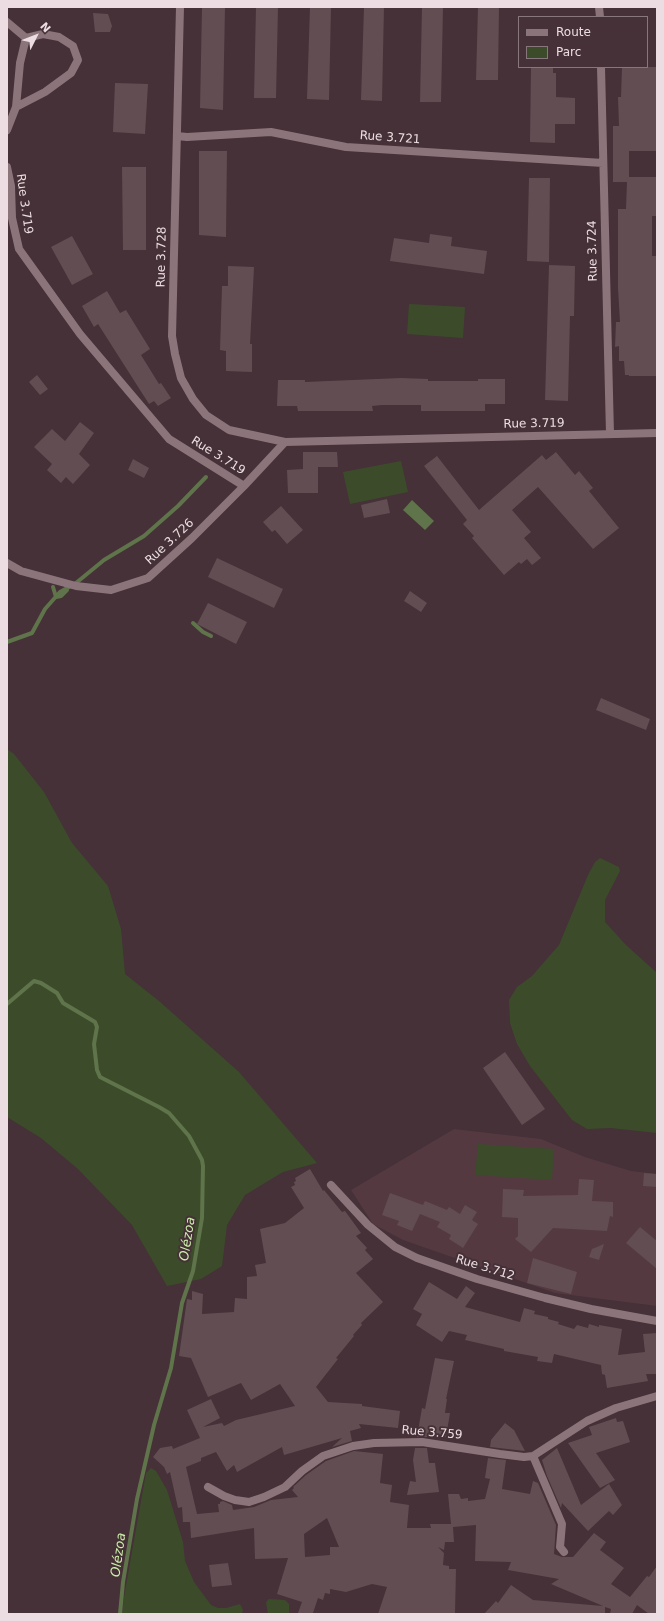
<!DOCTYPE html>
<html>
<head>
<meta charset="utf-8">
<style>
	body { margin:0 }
	#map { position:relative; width:664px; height:1621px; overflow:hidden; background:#453137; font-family:"DejaVu Sans",sans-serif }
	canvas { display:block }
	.frame { position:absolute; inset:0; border:8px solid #ebdde1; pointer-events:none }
	.legend { position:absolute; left:518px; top:16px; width:130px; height:52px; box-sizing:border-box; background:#453137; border:1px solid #87767b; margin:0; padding:5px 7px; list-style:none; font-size:12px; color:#ebdde1 }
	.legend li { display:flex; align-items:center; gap:8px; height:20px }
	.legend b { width:20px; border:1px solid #87767b }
	.north { position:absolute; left:16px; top:16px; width:40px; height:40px; -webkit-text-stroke:3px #453137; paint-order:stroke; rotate:48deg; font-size:11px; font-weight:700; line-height:16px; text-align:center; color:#ebdde1 }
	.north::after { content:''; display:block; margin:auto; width:14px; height:18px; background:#ebdde1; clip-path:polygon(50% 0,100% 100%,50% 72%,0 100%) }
</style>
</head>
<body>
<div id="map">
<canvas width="664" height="1621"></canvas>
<div class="frame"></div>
<ul class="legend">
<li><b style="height:5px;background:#8c747b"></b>Route</li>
<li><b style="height:11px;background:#3c4c2b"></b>Parc</li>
</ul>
<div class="north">N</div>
</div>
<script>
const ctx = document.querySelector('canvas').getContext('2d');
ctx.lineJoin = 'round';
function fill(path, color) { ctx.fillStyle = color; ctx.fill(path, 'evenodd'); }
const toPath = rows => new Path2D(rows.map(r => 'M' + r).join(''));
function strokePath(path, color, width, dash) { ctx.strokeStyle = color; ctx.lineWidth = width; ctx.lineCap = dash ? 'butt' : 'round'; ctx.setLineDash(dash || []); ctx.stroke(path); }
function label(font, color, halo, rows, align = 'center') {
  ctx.font = font + ' "DejaVu Sans",sans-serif'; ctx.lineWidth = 4; ctx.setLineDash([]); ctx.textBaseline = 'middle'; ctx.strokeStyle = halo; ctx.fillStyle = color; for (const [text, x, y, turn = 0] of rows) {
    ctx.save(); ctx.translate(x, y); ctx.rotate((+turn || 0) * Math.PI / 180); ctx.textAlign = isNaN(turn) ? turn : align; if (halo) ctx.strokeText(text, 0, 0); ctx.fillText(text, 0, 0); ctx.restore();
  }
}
fill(toPath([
	[454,1129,541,1139,585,1157,631,1171,657,1174,657,1306,555,1293,403,1240,373,1224,351,1190]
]), '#543941');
fill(toPath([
	[409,304,465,307,463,338,407,334],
	[401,461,408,492,350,504,343,472],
	[7,749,14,754,44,792,72,843,108,886,121,929,125,974,159,1001,239,1072,317,1163,283,1172,245,1195,227,1225,222,1266,201,1279,167,1286,132,1225,78,1169,41,1138,7,1117],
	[600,858,619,867,620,871,605,900,605,922,626,945,657,973,657,1133,611,1128,587,1129,572,1120,530,1066,517,1044,510,1023,509,1000,517,987,532,976,559,945,588,875,595,862],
	[478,1144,554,1149,552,1180,475,1175],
	[151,1468,156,1471,167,1490,183,1542,185,1561,194,1582,211,1605,218,1608,226,1608,240,1604,243,1610,242,1614,122,1614,124,1597,146,1473],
	[269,1599,285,1600,289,1604,289,1614,268,1614,266,1602]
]), '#3c4c2b');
fill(toPath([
	[412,500,434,521,425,530,403,510]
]), '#5f744a');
strokePath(toPath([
	[53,587,56,597,61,596,67,590],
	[193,623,203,632,211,636],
	[7,642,32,633,45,609,60,592,76,583,104,560,144,536,178,506,206,477],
	[7,1004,34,981,41,983,57,993,63,1003,95,1022,97,1027,94,1044,97,1070,100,1077,159,1107,169,1113,189,1136,202,1160,203,1166,202,1218,193,1271,182,1303,171,1368,154,1425,137,1499,123,1582,120,1614]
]), '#5f744a', 4);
fill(toPath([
	[202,7,225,7,223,110,200,108],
	[256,7,278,7,276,98,254,98],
	[310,7,331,7,329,100,307,99],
	[364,7,384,7,382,101,361,100],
	[422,7,443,7,441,102,420,102],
	[478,7,499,7,498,80,476,80],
	[93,13,108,14,112,26,110,32,95,32],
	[531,67,553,67,553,73,556,73,556,97,575,98,575,124,555,124,555,143,530,142],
	[622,67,657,67,657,151,629,151,629,177,657,177,657,216,652,216,652,256,657,256,657,376,629,376,629,375,625,375,624,361,619,361,619,346,615,347,616,322,620,322,618,288,618,209,626,209,627,182,613,182,613,126,619,126,618,97,621,97],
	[115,83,148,84,145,134,113,132],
	[199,151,227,151,226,237,199,235],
	[122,167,146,167,146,250,123,250],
	[529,178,550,178,549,262,527,261],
	[430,234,452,237,451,246,487,251,484,274,390,261,394,238,429,243],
	[72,236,93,274,72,285,51,247],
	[549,265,575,266,574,316,570,316,568,401,545,400],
	[228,266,254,267,250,344,252,344,252,372,226,371,226,351,220,350,222,286,228,286],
	[107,291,120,313,126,310,150,349,141,355,159,384,161,383,171,398,158,406,154,401,149,404,98,324,94,327,82,306],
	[37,375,48,389,40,395,29,382],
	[401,378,428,379,428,381,478,381,478,379,505,379,505,404,485,404,485,411,421,411,421,405,382,405,372,406,373,411,298,411,297,406,277,406,278,380,305,380,305,382],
	[80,422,94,433,79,454,90,465,73,484,66,477,61,483,47,470,52,464,34,447,52,429,65,441],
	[303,452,337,452,338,467,318,467,318,493,288,493,287,470,303,469],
	[556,452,575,475,579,471,593,488,589,491,619,528,593,549,538,487,512,510,531,532,524,538,541,558,532,565,527,559,521,564,519,562,504,575,472,538,474,536,463,524,467,520,424,466,437,456,479,510,542,455,546,460],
	[133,459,149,468,144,478,128,470],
	[387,499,390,513,364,518,361,505],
	[281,506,303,530,287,544,275,530,272,532,263,522],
	[217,558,283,589,274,608,208,577],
	[410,591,427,603,421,612,404,601],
	[208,603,247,622,236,644,197,624],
	[601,698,650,719,646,730,596,710],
	[505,1052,545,1109,522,1125,483,1068],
	[310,1169,323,1191,324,1190,342,1212,345,1211,361,1233,356,1236,367,1248,365,1250,373,1259,356,1273,383,1302,361,1323,362,1325,353,1335,354,1336,336,1358,338,1359,316,1387,328,1402,362,1404,362,1406,400,1411,398,1428,359,1424,361,1428,350,1431,352,1441,332,1447,342,1438,284,1455,282,1447,237,1472,234,1465,227,1471,216,1452,201,1458,201,1461,186,1467,197,1514,219,1512,218,1504,220,1504,220,1502,223,1501,232,1505,233,1510,254,1507,271,1500,298,1497,292,1490,294,1488,293,1487,306,1475,326,1461,354,1451,383,1454,380,1483,392,1485,390,1502,409,1505,407,1528,431,1528,430,1524,451,1524,448,1494,459,1494,461,1499,468,1498,468,1501,485,1499,490,1479,485,1478,488,1458,506,1460,502,1489,530,1494,533,1481,538,1483,556,1525,554,1554,562,1557,573,1557,594,1533,606,1542,600,1550,624,1568,611,1584,630,1597,647,1576,649,1577,657,1566,657,1614,649,1614,637,1605,632,1614,610,1614,611,1609,605,1607,605,1614,484,1614,496,1601,498,1603,511,1585,533,1600,603,1606,551,1584,559,1579,508,1570,511,1562,475,1561,476,1525,453,1527,454,1542,445,1542,444,1550,438,1547,444,1553,443,1565,449,1566,449,1569,456,1569,455,1614,419,1613,419,1614,378,1614,387,1587,372,1584,346,1592,330,1589,330,1594,325,1593,323,1600,318,1598,313,1613,298,1613,302,1602,277,1594,288,1558,255,1559,254,1528,191,1538,190,1522,183,1522,182,1507,178,1508,170,1472,167,1474,164,1467,153,1457,160,1448,172,1446,173,1449,200,1438,187,1410,211,1399,220,1418,203,1427,222,1423,224,1426,236,1420,295,1406,280,1384,251,1400,241,1383,208,1397,191,1358,179,1356,187,1299,192,1300,192,1291,203,1294,202,1314,234,1312,235,1298,247,1299,247,1277,257,1276,255,1265,266,1263,260,1229,285,1223,304,1208,291,1187,295,1185,294,1182,296,1181,295,1178],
	[327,1518,339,1547,330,1547,330,1555,305,1557,304,1534],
	[644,1173,657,1174,657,1187,643,1186],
	[579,1179,594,1180,592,1201,613,1202,613,1217,610,1216,607,1231,553,1228,531,1252,515,1239,518,1236,518,1218,502,1217,503,1189,524,1190,523,1196,578,1195],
	[390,1193,423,1205,425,1201,447,1210,449,1207,460,1214,465,1205,477,1212,472,1220,478,1224,463,1248,449,1239,451,1235,437,1227,440,1222,420,1214,412,1231,397,1225,399,1221,382,1215],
	[640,1227,657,1241,657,1269,626,1243],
	[604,1244,599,1260,589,1257,592,1249],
	[533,1258,577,1272,571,1294,527,1283],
	[429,1282,457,1299,466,1286,475,1293,465,1307,520,1322,524,1308,535,1311,534,1314,548,1317,548,1319,559,1322,558,1324,574,1329,577,1325,588,1328,589,1324,599,1327,599,1325,622,1329,618,1355,645,1352,643,1334,657,1333,657,1374,646,1374,648,1381,607,1388,605,1375,602,1374,601,1365,554,1354,552,1363,537,1361,538,1357,504,1351,504,1349,465,1340,467,1335,449,1331,442,1342,416,1325,422,1314,413,1309],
	[435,1358,454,1361,446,1399,447,1399,445,1413,450,1413,446,1437,428,1434,428,1437,417,1437,422,1408,425,1409],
	[616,1418,617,1422,623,1421,630,1442,596,1453,615,1480,600,1488,568,1443,592,1435,589,1427],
	[505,1423,514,1430,525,1451,490,1447,491,1440],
	[415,1448,427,1448,429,1463,435,1463,439,1492,407,1495,410,1481,416,1482,413,1460],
	[557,1448,581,1505,609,1484,622,1505,613,1515,609,1511,588,1531,562,1503,561,1508,547,1476,542,1460],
	[228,1563,232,1585,212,1587,209,1565]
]), '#624d53');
strokePath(toPath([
	[180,7,172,336,175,354,181,378,193,399,206,415,229,430,285,442],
	[599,7,600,17],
	[7,22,26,38],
	[601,67,610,434],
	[16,107,20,63,26,38],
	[7,130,16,107,45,92,71,73,78,60,73,46,59,37,43,34,26,38],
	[177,136,187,137,271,132,346,147,603,163],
	[7,167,11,186,12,218,19,249,80,334,169,439,244,486,285,442,657,433],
	[7,563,21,571,76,586,111,590,148,578,192,538,244,486],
	[331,1185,368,1225,395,1247,417,1258,477,1279,545,1298,591,1309,657,1321],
	[533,1456,562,1524,560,1547,564,1552],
	[208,1487,224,1496,235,1500,249,1502,264,1497,285,1487,302,1471,323,1456,353,1446,374,1443,422,1442,500,1454,524,1457,533,1456,587,1421,616,1408,657,1396]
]), '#8c747b', 8);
label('12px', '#ebdde1', '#453137', [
	["Rue 3.721",390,138,4],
	["Rue 3.719",24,204,82],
	["Rue 3.724",593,251,-91],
	["Rue 3.728",162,257,-89],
	["Rue 3.719",534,424,-1],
	["Rue 3.719",218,456,32],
	["Rue 3.726",170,542,-43],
	["Rue 3.712",485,1268,17],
	["Rue 3.759",432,1433,5]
]);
label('italic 13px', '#ccefaa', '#453137', [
	["Olézoa",188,1239,-81],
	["Olézoa",119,1555,-82]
]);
</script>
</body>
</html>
